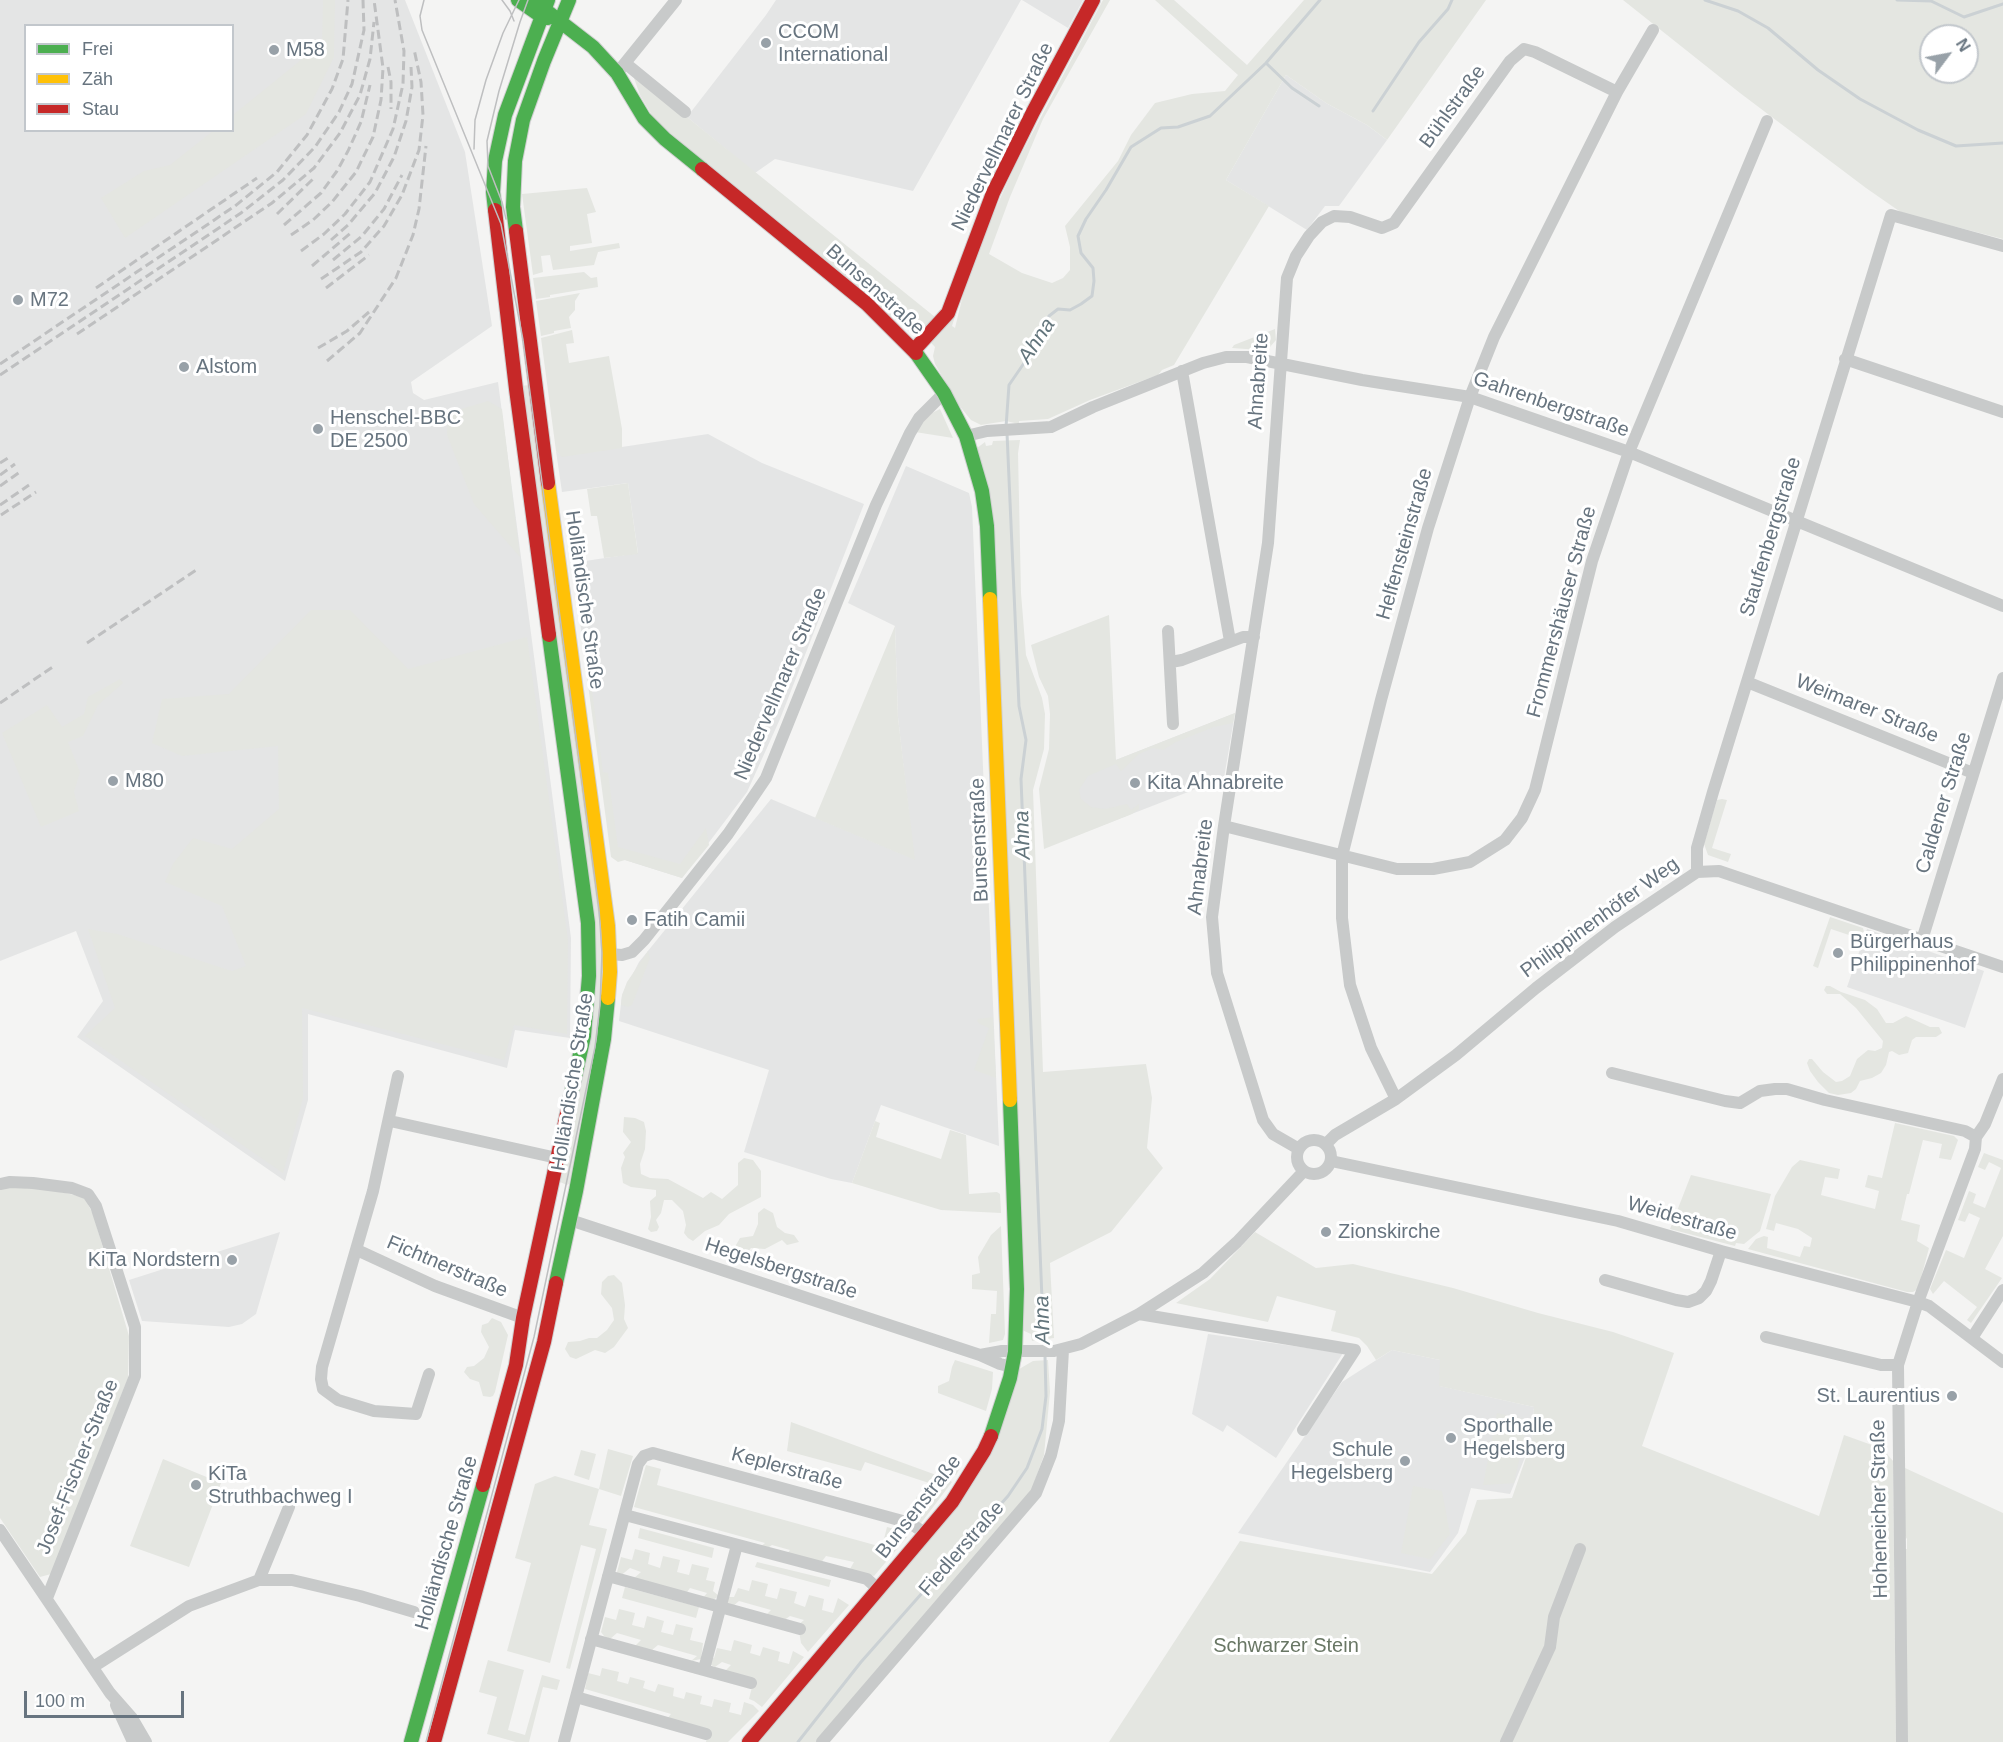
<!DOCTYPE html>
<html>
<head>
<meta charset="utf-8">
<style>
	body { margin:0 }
	#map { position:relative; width:2003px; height:1742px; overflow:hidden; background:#f4f4f3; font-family:Helvetica,sans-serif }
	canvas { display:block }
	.legend { position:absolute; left:24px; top:24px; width:210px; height:108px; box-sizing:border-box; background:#fff; border:2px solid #c2c7cc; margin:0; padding:8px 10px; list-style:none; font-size:18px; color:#67747f }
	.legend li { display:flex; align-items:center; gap:12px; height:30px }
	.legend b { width:30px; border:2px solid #c2c7cc }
	.north { position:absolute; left:1919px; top:24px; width:60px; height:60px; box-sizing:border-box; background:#fff; border:2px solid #c2c7cc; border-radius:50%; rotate:58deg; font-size:16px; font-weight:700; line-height:24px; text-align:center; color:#67747f }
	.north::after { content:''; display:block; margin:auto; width:21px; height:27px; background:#98a1a8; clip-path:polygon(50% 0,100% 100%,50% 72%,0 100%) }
	.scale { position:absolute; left:24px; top:1691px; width:160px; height:27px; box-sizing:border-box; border:3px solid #67747f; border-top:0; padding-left:8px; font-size:18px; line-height:21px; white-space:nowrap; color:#67747f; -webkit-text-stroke:4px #fff; paint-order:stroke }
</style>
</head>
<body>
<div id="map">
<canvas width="2003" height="1742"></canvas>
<ul class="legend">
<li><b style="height:8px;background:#4caf50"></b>Frei</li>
<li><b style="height:8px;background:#ffc107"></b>Zäh</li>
<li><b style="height:8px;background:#c62828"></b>Stau</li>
</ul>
<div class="north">N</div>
<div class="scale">100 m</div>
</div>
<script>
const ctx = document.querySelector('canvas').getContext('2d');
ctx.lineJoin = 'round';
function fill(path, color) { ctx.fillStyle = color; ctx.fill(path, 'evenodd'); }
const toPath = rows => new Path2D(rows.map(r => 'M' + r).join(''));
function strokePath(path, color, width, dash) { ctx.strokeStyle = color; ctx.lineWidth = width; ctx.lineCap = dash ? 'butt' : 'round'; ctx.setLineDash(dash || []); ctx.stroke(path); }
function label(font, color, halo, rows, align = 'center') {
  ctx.font = font + ' Helvetica,sans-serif'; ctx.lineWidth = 6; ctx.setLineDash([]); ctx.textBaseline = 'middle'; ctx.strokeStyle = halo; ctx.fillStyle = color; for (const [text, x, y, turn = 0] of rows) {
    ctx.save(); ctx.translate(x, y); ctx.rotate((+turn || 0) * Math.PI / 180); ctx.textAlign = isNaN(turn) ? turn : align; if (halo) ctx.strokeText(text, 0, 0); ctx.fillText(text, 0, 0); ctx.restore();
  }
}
fill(toPath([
	[0,0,405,0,465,152,492,326,411,382,413,393,424,400,498,382,571,938,570,1038,515,1030,507,1068,308,1014,308,1100,285,1181,77,1037,103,1001,76,931,0,961],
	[26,26,232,26,232,130,26,130],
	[776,0,1021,0,913,191,775,159,755,173,687,117,766,15],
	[1022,0,1083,0,1068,28],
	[1286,75,1326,103,1367,125,1387,140,1339,206,1325,206,1307,230,1226,180],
	[708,434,762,463,864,504,780,719,747,792,682,878,612,856,572,563,638,553,628,483,562,492,556,451,562,456],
	[906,466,969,493,972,507,999,1146,881,1105,852,1183,831,1179,744,1152,769,1070,619,1021,622,995,639,962,771,799,914,859,898,718,895,626,848,603],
	[1235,713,1224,778,1052,845,1042,789],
	[1867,929,1984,971,1965,1028,1847,987],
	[280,1232,256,1314,242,1324,229,1327,142,1321,129,1280],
	[1208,1334,1343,1353,1276,1458,1227,1425,1223,1432,1192,1414],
	[1392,1350,1440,1360,1440,1386,1534,1407,1532,1440,1510,1494,1471,1488,1458,1533,1430,1572,1238,1533,1342,1382]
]), '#e4e5e5');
fill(toPath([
	[323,0,335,0,334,57,306,114,125,238,101,198,144,171,170,165,213,131,232,130,233,115,322,43],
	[1103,0,1110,0,1043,119,1010,197,989,254,1022,273,1052,283,1063,278,1070,270,1070,247,1065,226,1118,161,1131,135,1155,103,1192,94,1225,91,1238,75,1155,0,1174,0,1247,65,1304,0,1486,0,1387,140,1367,125,1326,103,1286,75,1226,180,1269,206,1174,365,1162,370,1158,375,1090,400,1048,419,1019,421,1019,424,1006,421,981,425,971,420,958,404,935,364,933,356,935,347,914,325,907,325,897,321,684,146,653,117,640,95,634,78,635,77,687,117,935,317,958,307,952,326,955,328,965,287,985,232,1014,168],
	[1623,0,2003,0,2003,239,1902,213,1866,188,1740,93],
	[1931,36,1967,36,1967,72,1931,72],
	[587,188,596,212,587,214,592,243,570,246,570,251,619,243,620,248,598,252,594,265,553,270,550,255,541,256,543,272,533,275,522,194],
	[584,272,591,278,597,277,598,287,550,295,550,297,536,299,533,278],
	[580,293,575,301,575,310,569,317,571,328,554,331,554,333,541,336,536,301],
	[1275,329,1276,340,1270,347,1260,350,1232,348,1234,345],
	[572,330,574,343,566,344,569,363,609,356,622,429,622,448,562,457,556,451,541,338],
	[530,385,602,923,603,1000,569,1184,567,1185,560,1182,593,997,520,386],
	[488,401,502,409,520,557,474,504,447,435,448,413],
	[940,409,953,438,915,432,923,421,932,413],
	[1020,440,1018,453,1021,593,1026,655,1042,698,1045,714,1044,749,1033,790,1043,1072,1146,1064,1152,1098,1147,1148,1163,1168,1111,1232,1050,1263,1054,1338,1032,1341,1031,1334,1022,1330,977,448,985,442,986,446,992,445,993,441],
	[628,483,638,554,604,558,597,516,591,516,587,489],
	[311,610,350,610,408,669,527,637,568,940,567,1034,514,1025,504,1060,302,1008,303,1098,283,1173,85,1036,115,1008,88,929,117,934,232,971,246,966,222,906,165,882,173,864,193,838,232,849,279,809,278,746,182,756,152,743,162,699,229,694],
	[1109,615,1116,760,1235,713,1233,723,1214,727,1176,742,1163,750,1153,748,1139,754,1121,771,1116,764,1088,776,1079,790,1081,799,1091,807,1105,809,1127,804,1131,810,1139,804,1139,809,1132,814,1044,849,1039,789,1049,749,1050,714,1048,696,1039,677,1031,645],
	[895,626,898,718,915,860,815,818],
	[590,676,603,772,608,773,618,847,680,864,706,828,709,845,682,878,625,860,618,862,611,857,587,677],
	[120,679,123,683,98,705,83,736,68,742,80,772,74,792,79,811,41,827,2,733,47,705,62,727,84,714,88,697],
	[1722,799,1727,800,1712,848,1731,854,1728,862,1708,855,1704,844,1717,800],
	[1830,917,1863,928,1864,932,1856,949,1855,948,1858,938,1831,929,1818,968,1813,966],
	[648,951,650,958,632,1005,628,1007,621,1005,622,995,627,982],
	[1826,986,1830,986,1841,992,1865,1000,1877,1009,1886,1023,1893,1023,1906,1016,1930,1027,1939,1027,1942,1033,1936,1037,1916,1037,1912,1040,1908,1053,1899,1055,1892,1051,1889,1052,1886,1065,1881,1073,1872,1078,1860,1081,1856,1089,1851,1093,1838,1095,1829,1093,1818,1082,1810,1071,1807,1063,1809,1059,1812,1059,1823,1072,1836,1082,1842,1081,1850,1076,1857,1059,1868,1050,1875,1051,1882,1048,1883,1041,1856,1008,1840,994,1827,994,1824,990],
	[993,1017,996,1078,974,1070,989,1028,980,1024,977,1021,978,1019],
	[624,1117,635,1118,644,1122,646,1131,645,1149,640,1164,641,1174,650,1178,668,1179,703,1198,711,1192,722,1199,738,1185,738,1163,744,1158,753,1160,761,1171,761,1197,729,1214,719,1225,705,1231,693,1241,688,1238,684,1233,686,1225,683,1211,672,1200,664,1200,661,1213,656,1220,659,1227,657,1231,651,1232,648,1229,651,1217,650,1201,656,1196,656,1190,631,1187,623,1183,621,1168,625,1157,623,1153,631,1142,623,1132],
	[875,1121,880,1123,876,1137,941,1159,950,1130,966,1135,969,1194,997,1192,1000,1194,1001,1213,941,1210,852,1183],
	[1895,1123,1954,1136,1958,1140,1951,1160,1939,1158,1942,1144,1923,1140,1909,1194,1907,1194,1901,1220,1920,1225,1917,1241,1929,1248,1918,1289,1913,1292,1907,1292,1748,1249,1756,1239,1764,1236,1768,1237,1767,1248,1800,1257,1804,1246,1810,1247,1812,1238,1798,1229,1776,1223,1774,1231,1766,1229,1775,1196,1792,1167,1800,1160,1840,1169,1838,1179,1825,1177,1821,1195,1875,1209,1879,1191,1865,1187,1868,1175,1882,1178],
	[1984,1153,2003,1160,2003,1236,1985,1269,2002,1278,1971,1323,1967,1320,1977,1307,1944,1281,1933,1294,1930,1289,1946,1250,1964,1258,1980,1218,1969,1213,1965,1222,1958,1220,1969,1191,1976,1194,1973,1203,1985,1208,2001,1168,1989,1162,1985,1170,1978,1167],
	[1691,1175,1771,1194,1760,1231,1744,1244,1736,1243,1735,1246,1670,1229],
	[10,1187,51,1190,84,1197,93,1214,129,1336,128,1378,51,1574,40,1577,0,1518,0,1189],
	[764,1208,773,1213,777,1227,785,1233,794,1235,799,1242,787,1245,782,1240,765,1249,751,1248,743,1258,737,1257,736,1245,740,1238,753,1236,758,1224,758,1213],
	[1001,1226,1005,1334,1003,1340,989,1343,991,1314,996,1314,997,1291,972,1289,972,1275,980,1273,978,1257,991,1235],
	[1255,1232,1316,1268,1353,1264,1453,1288,1538,1313,1613,1332,1674,1353,1642,1446,1819,1516,1844,1435,1883,1449,1893,1461,1896,1742,1109,1742,1240,1541,1432,1574,1466,1533,1477,1500,1512,1498,1532,1440,1534,1407,1439,1386,1440,1360,1392,1350,1376,1360,1367,1346,1359,1338,1331,1331,1336,1311,1277,1296,1268,1322,1176,1303,1210,1279],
	[614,1275,622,1283,625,1305,624,1319,628,1328,614,1347,605,1353,595,1350,576,1359,570,1357,565,1349,568,1342,580,1341,589,1338,597,1338,607,1330,614,1320,612,1308,601,1294,602,1282,608,1276],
	[492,1318,501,1322,508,1335,495,1392,493,1396,490,1397,483,1396,479,1382,470,1379,464,1372,467,1367,474,1366,484,1358,489,1347,481,1332,482,1325,488,1323],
	[955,1360,993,1372,992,1389,986,1411,938,1393,938,1386,949,1381,952,1367],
	[1048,1360,1050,1392,1044,1455,1032,1489,819,1742,753,1742,953,1504,1014,1372,1033,1361],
	[1497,1413,1528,1420,1514,1483,1483,1485],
	[791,1422,939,1476,946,1460,957,1460,963,1463,956,1475,951,1473,947,1479,952,1482,921,1523,910,1519,917,1496,927,1499,932,1484,865,1462,861,1471,787,1451],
	[608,1449,633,1456,621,1496,599,1489,589,1525,607,1529,570,1669,566,1668,596,1549,581,1545,550,1663,507,1651,531,1563,515,1558,535,1484,555,1476,599,1489],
	[581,1450,596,1454,589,1480,574,1475],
	[163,1459,221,1483,189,1567,130,1546],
	[646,1465,661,1469,657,1485,679,1491,882,1547,887,1527,905,1532,907,1537,874,1576,850,1569,854,1562,826,1556,820,1564,786,1555,790,1550,772,1545,765,1550,759,1548,765,1543,634,1507],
	[1905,1468,2003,1513,2003,1742,1906,1742,1904,1549,1907,1549,1907,1539,1905,1536],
	[1413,1486,1442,1491,1450,1534,1430,1559,1401,1553],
	[640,1528,714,1548,712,1558,638,1538],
	[635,1549,650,1553,648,1564,660,1568,663,1556,680,1560,677,1572,689,1575,692,1564,709,1568,706,1580,715,1582,713,1591,719,1596,713,1600,702,1599,707,1593,690,1588,685,1595,632,1580,641,1572,630,1568,619,1577,616,1576,621,1557,632,1560],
	[757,1562,831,1580,829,1587,755,1567],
	[752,1580,768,1584,765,1596,777,1599,780,1588,797,1592,794,1603,805,1607,809,1595,824,1599,822,1610,833,1613,838,1598,849,1605,808,1652,801,1643,798,1625,804,1620,790,1616,783,1621,765,1616,771,1610,739,1601,732,1607,728,1605,726,1597,734,1597,738,1588,749,1591],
	[625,1587,699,1607,696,1618,622,1598],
	[619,1609,635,1613,632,1625,644,1628,647,1616,664,1621,661,1632,673,1635,676,1624,693,1628,690,1640,703,1643,701,1659,691,1661,697,1656,658,1645,652,1650,635,1646,641,1640,617,1633,610,1639,604,1636,601,1632,605,1617,616,1620],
	[734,1640,752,1645,750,1653,760,1656,763,1647,780,1652,778,1661,789,1664,793,1651,804,1657,762,1707,754,1701,749,1699,753,1683,726,1670,731,1665,722,1662,715,1667,711,1665,711,1657,714,1658,717,1648,731,1651],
	[488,1660,524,1670,508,1730,525,1735,542,1675,560,1680,557,1690,543,1687,529,1742,516,1742,487,1734,497,1697,479,1692],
	[602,1668,619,1672,617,1681,628,1684,630,1677,645,1681,643,1688,655,1692,658,1684,674,1688,673,1696,684,1699,686,1692,702,1696,700,1704,712,1707,714,1699,731,1703,729,1712,741,1715,744,1702,753,1705,759,1711,728,1742,706,1742,708,1731,667,1719,671,1714,585,1689,588,1673,600,1676]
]), '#e4e6e1');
strokePath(toPath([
	[1705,0,1738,11,1768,28,1818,70,1860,99,1918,130,1956,146,2003,143],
	[1897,0,1931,1,1964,17,2003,4],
	[1266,63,1292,88,1319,106],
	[1373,111,1419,42,1448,9,1452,0],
	[1006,427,1009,385,1033,350,1049,316,1058,309,1070,310,1081,304,1092,296,1094,281,1093,268,1081,253,1078,236,1086,219,1106,190,1131,147,1161,128,1178,127,1210,116,1266,63,1320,0],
	[1007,433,1019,706,1026,740,1021,779,1044,1349],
	[798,1742,861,1662,1008,1496,1027,1468,1042,1429,1046,1396,1045,1356]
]), '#cbd1d4', 3);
const fast = toPath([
	[518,0,541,16,548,18],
	[537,0,544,9,593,47,617,73,644,118,665,139,702,169],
	[495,210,493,192,495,161,505,115,548,0],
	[516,231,513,207,515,161,523,120,544,61,569,0],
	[916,353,944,393,966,436,982,491,987,526,990,599],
	[549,635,588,923,589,976,584,1036,569,1104],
	[556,1283,576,1191,604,1039,608,998],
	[991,1436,1010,1378,1015,1352,1017,1289,1010,1100],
	[411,1742,483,1485]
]);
const slow = toPath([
	[548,483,608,926,610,972,608,998],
	[990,599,1010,1100]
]);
const jam = toPath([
	[702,169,867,304,916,353],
	[495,210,516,389,549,635],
	[516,231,548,483],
	[914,350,948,313,993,193,1033,112,1093,0],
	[483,1485,516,1365,523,1318,569,1104],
	[434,1742,544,1342,556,1283],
	[749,1742,952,1502,984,1451,991,1436]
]);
strokePath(fast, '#d0d0d1', 16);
strokePath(slow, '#d0d0d1', 16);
strokePath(jam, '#d0d0d1', 16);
strokePath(toPath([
	[625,63,685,112],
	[617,73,676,0],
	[1845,359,2003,412],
	[1182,371,1230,641],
	[966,436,987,431,1051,427,1093,407,1203,363,1226,357,1247,357,1362,380,1470,397,1629,452,2003,606],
	[1168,631,1173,724],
	[1171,662,1182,660,1243,637,1254,637],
	[1747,682,1973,773],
	[1224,826,1397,869,1433,869,1470,862,1505,840,1522,818,1535,790,1592,561,1629,452,1767,121],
	[1697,872,1697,848,1713,792,1891,215,2003,246],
	[1922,940,2003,678],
	[609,954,622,955,632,952,644,940,728,834,766,778,876,505,910,433,919,418,944,393],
	[1612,1073,1725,1101,1740,1103,1760,1091,1775,1089,1787,1089,1825,1100,1965,1131,1976,1137],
	[398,1076,373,1191,322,1367,321,1379,323,1389,338,1400,374,1411,416,1414,429,1374],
	[1396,1099,1371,1048,1350,985,1342,918,1342,856,1381,700,1428,528,1470,397,1494,337,1617,92,1653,30],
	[390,1121,557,1158],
	'1297 1157a17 17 0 1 1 34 0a17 17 0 1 1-34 0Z',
	[1326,1144,1335,1135,1396,1099,1456,1055,1536,988,1615,927,1697,872,1719,871,2003,967],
	[1299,1149,1273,1134,1263,1120,1217,973,1212,917,1224,826,1268,543,1287,278,1296,256,1309,236,1322,222,1334,216,1350,217,1382,228,1394,223,1510,61,1524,49,1535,52,1617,92],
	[1331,1161,1618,1221,1721,1251,1918,1302,1929,1306,2003,1362],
	[0,1184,10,1182,33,1183,72,1188,88,1194,96,1206,135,1327,135,1376,47,1598],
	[570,1220,980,1355,1002,1351,1054,1351,1081,1344,1139,1314,1203,1273,1237,1242,1304,1171],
	[357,1250,435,1286,523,1318],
	[1605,1280,1676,1300,1688,1302,1699,1298,1706,1291,1711,1281,1721,1251],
	[1139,1314,1355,1350,1303,1430],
	[1766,1337,1881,1365,1898,1365],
	[1972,1338,2003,1290],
	[980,1355,1000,1364,1012,1367],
	[625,1515,867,1579,879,1590],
	[0,1530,110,1693,132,1718,146,1742],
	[608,1576,800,1629],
	[259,1580,289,1507],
	[591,1639,751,1683],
	[93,1667,189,1606,259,1580,292,1580,360,1596,414,1612],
	[704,1669,737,1545],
	[576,1697,706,1734],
	[116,1705,133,1742],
	[564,1742,638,1464,644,1456,653,1453,910,1523,926,1534],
	[822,1742,1036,1493,1051,1455,1059,1421,1063,1350],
	[1506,1742,1550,1647,1554,1617,1580,1549],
	[1902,1742,1898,1365,1918,1302,1975,1149,1976,1137,1985,1124,2003,1079]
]), '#c8caca', 12);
strokePath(fast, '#4caf50', 14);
strokePath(slow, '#ffc107', 14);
strokePath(jam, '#c62828', 14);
strokePath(toPath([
	[424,0,420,16,422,30,501,224,523,340,599,909,602,953,600,1005,595,1047,534,1337,426,1742],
	[502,0,510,11,514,21],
	[474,149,475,120,486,80,503,33,519,0],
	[506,219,502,202,488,166,487,141,499,91,520,22,528,0]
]), '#bebfc0', 1.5);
strokePath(toPath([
	[388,67,391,82,391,109],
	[277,214,314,178],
	[284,225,321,193,337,171,348,151,361,122,370,85],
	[291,235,313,220,332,202,356,172,373,137,381,100,383,68,374,0],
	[331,240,348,225,375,193,394,157,406,121,412,87,411,67],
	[301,251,324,234,345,214,370,182,393,129,403,84,404,51,395,0],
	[333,260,362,236,384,209,402,175],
	[312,266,353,231],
	[321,279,361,252,384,226,402,195,419,150,423,115,421,82,414,49],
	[96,288,257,178],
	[326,288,369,255],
	[77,334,272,203,314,168,340,133,360,95,370,59,374,22],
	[318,348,347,331,369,312],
	[327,361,360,333,396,278,413,235,419,209,426,146],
	[0,364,235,206,277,172,307,135,332,89,343,59,348,0],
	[0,375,241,213,283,180,315,147,339,112,352,84,364,30,363,0],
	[0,463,11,456],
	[0,475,15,464],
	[0,486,20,472],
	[0,505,29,485],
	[1,515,36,492],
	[87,643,196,570],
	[0,703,54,666]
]), '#bebfc0', 3, [9, 4.5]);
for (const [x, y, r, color] of [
	[766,43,6,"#98a1a8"],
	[274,50,6,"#98a1a8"],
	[18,300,6,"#98a1a8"],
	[184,367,6,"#98a1a8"],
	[318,429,6,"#98a1a8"],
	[113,781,6,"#98a1a8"],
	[1135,783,6,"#98a1a8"],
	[632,920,6,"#98a1a8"],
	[1838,953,6,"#98a1a8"],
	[1326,1232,6,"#98a1a8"],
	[232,1260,6,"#98a1a8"],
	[1952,1396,6,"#98a1a8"],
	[1451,1438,6,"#98a1a8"],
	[1405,1461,6,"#98a1a8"],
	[196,1485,6,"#98a1a8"]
]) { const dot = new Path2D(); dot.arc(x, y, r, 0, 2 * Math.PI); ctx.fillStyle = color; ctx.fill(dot); strokePath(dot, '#fff', 2); }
label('20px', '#67747f', '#fff', [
	["CCOM",778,32],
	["International",778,55],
	["M58",286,50],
	["M72",30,300],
	["Alstom",196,367],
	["Henschel-BBC",330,418],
	["DE 2500",330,441],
	["M80",125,781],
	["Kita Ahnabreite",1147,783],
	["Fatih Camii",644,920],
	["Bürgerhaus",1850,942],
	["Philippinenhof",1850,965],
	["Zionskirche",1338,1232],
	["KiTa Nordstern",220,1260,"right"],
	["St. Laurentius",1940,1396,"right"],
	["Sporthalle",1463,1426],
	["Hegelsberg",1463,1449],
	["Schule",1393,1450,"right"],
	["Hegelsberg",1393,1473,"right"],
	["KiTa",208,1474],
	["Struthbachweg I",208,1497]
], 'left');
label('20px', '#67747f', '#fff', [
	["Bühlstraße",1453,107,-54],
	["Niedervellmarer Straße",1003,137,-64],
	["Bunsenstraße",875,290,42],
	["Ahnabreite",1259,381,-86],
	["Gahrenbergstraße",1551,405,19],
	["Staufenbergstraße",1771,537,-73],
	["Helfensteinstraße",1405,544,-74],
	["Holländische Straße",584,600,82],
	["Frommershäuser Straße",1562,612,-75],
	["Niedervellmarer Straße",781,684,-67],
	["Weimarer Straße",1867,709,22],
	["Caldener Straße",1944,803,-73],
	["Bunsenstraße",980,840,-92],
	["Ahnabreite",1201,867,-83],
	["Philippinenhöfer Weg",1600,918,-36],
	["Holländische Straße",573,1082,-81],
	["Weidestraße",1682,1219,16],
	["Fichtnerstraße",447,1267,23],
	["Hegelsbergstraße",781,1269,18],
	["Josef-Fischer-Straße",78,1467,-68],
	["Keplerstraße",787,1469,15],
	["Bunsenstraße",919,1507,-52],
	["Hoheneicher Straße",1880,1509,-91],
	["Holländische Straße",447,1543,-74],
	["Fiedlerstraße",962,1549,-49]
]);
label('20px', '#697765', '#fff', [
	["Schwarzer Stein",1286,1646]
]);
label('italic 21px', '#63757c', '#fff', [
	["Ahna",1037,341,-57],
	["Ahna",1023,835,-92],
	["Ahna",1043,1320,-92]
]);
</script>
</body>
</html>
